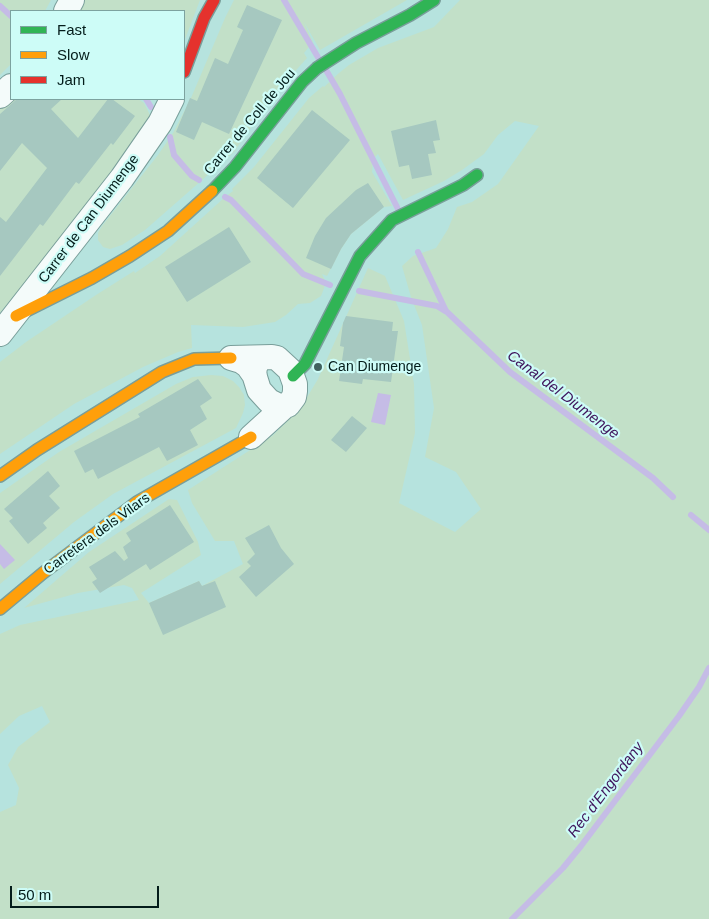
<!DOCTYPE html>
<html>
<head>
<meta charset="utf-8">
<style>
	body { margin:0 }
	#map { position:relative; width:709px; height:919px; overflow:hidden; background:#b6e3de; font-family:Helvetica,sans-serif }
	canvas { display:block }
	.legend { position:absolute; left:10px; top:10px; width:175px; height:90px; box-sizing:border-box; background:#cdfcf7; border:1px solid #7ca29f; margin:0; padding:6px 9px; list-style:none; font-size:15px; color:#031c1a }
	.legend li { display:flex; align-items:center; gap:10px; height:25px }
	.legend b { width:25px; border:1px solid #7ca29f }
	.scale { position:absolute; left:10px; top:886px; width:149px; height:22px; box-sizing:border-box; border:2px solid #031c1a; border-top:0; padding-left:6px; font-size:15px; line-height:18px; white-space:nowrap; color:#031c1a; -webkit-text-stroke:4px #cdfcf7; paint-order:stroke }
</style>
</head>
<body>
<div id="map">
<canvas width="709" height="919"></canvas>
<ul class="legend">
<li><b style="height:6px;background:#30b455"></b>Fast</li>
<li><b style="height:6px;background:#ff9f0a"></b>Slow</li>
<li><b style="height:6px;background:#e5322d"></b>Jam</li>
</ul>
<div class="scale">50 m</div>
</div>
<script>
const ctx = document.querySelector('canvas').getContext('2d');
ctx.lineJoin = 'round';
function fill(path, color) { ctx.fillStyle = color; ctx.fill(path, 'evenodd'); }
const toPath = rows => new Path2D(rows.map(r => 'M' + r).join(''));
function strokePath(path, color, width, dash) { ctx.strokeStyle = color; ctx.lineWidth = width; ctx.lineCap = dash ? 'butt' : 'round'; ctx.setLineDash(dash || []); ctx.stroke(path); }
function label(font, color, halo, rows, align = 'center') {
  ctx.font = font + ' Helvetica,sans-serif'; ctx.lineWidth = 4.5; ctx.setLineDash([]); ctx.textBaseline = 'middle'; ctx.strokeStyle = halo; ctx.fillStyle = color; for (const [text, x, y, turn = 0] of rows) {
    ctx.save(); ctx.translate(x, y); ctx.rotate((+turn || 0) * Math.PI / 180); ctx.textAlign = isNaN(turn) ? turn : align; if (halo) ctx.strokeText(text, 0, 0); ctx.fillText(text, 0, 0); ctx.restore();
  }
}
fill(toPath([
	[0,0,51,0,45,11,11,11,11,64,0,75],
	[84,0,200,0,184,42,184,11,79,11],
	[234,0,407,0,320,50,304,22,313,42,304,53,307,58,272,97,234,152,145,230,122,245,110,249,103,247,98,240,98,233,102,226,158,155,173,133,191,98,225,18],
	[460,0,709,0,709,919,0,919,0,812,16,805,19,788,8,765,18,747,50,722,42,706,19,716,0,734,0,634,20,625,139,600,132,588,124,585,78,593,24,608,89,552,169,499,177,500,198,542,201,555,141,593,149,603,199,581,202,586,243,564,234,541,215,541,192,503,188,490,272,436,300,409,318,379,368,268,385,276,404,321,414,384,415,433,399,503,455,532,481,509,456,472,425,457,434,408,422,325,411,297,402,266,413,256,436,248,448,229,457,207,472,202,498,184,539,126,515,121,498,135,484,154,462,170,444,181,403,200,378,154,373,159,372,172,392,206,384,207,351,234,341,249,327,276,322,274,326,283,321,296,310,303,298,304,286,315,275,322,243,327,191,325,192,348,178,352,143,367,74,404,0,454,0,362,26,342,96,295,134,271,135,273,160,256,225,197,233,191,232,189,254,167,309,98,323,86,324,87,339,73,349,65,378,48,434,27],
	[11,99,138,99,144,103,151,117,109,179,0,313,0,106],
	[211,375,223,376,233,381,239,387,244,395,245,405,243,413,236,428,113,494,74,522,0,584,0,493,59,452,176,384,193,377]
]), '#c2e0c8');
fill(toPath([
	[378,393,391,395,385,425,371,422],
	[0,544,15,560,4,569,0,564]
]), '#c5bce6');
strokePath(toPath([
	[284,0,319,59],
	[0,6,11,16],
	[326,70,340,94,398,209],
	[146,99,151,107],
	[170,137,174,155,192,176,199,180],
	[225,197,231,200,303,274,330,285],
	[418,252,446,311,510,372,653,478,673,497],
	[359,291,437,306,445,311],
	[691,515,709,530],
	[512,919,563,868,581,846,679,716,699,687,709,668]
]), '#c5bce6', 6);
fill(toPath([
	[247,5,282,20,229,134,202,122,194,140,176,132,190,98,197,101,215,58,228,64,243,30,237,27],
	[17,99,62,99,51,109,78,138,108,99,112,99,135,116,113,145,111,143,79,184,76,182,43,226,40,224,0,276,0,217,6,222,47,168,22,143,0,171,0,114],
	[312,110,350,140,293,208,257,178],
	[436,120,440,140,433,141,436,153,428,154,432,175,412,179,409,165,399,167,391,131],
	[368,183,384,207,351,234,341,249,331,269,306,258,315,236,326,218,356,190],
	[229,227,251,262,187,302,165,267],
	[346,316,393,322,392,331,398,331,391,382,363,379,362,384,339,381,344,347,340,346,343,323],
	[198,379,212,398,200,406,207,419,190,430,198,445,167,461,159,447,98,479,93,469,85,473,74,451,140,417,138,414],
	[352,416,367,428,346,452,331,440],
	[48,471,60,486,49,496,60,508,43,523,47,528,28,544,9,521,13,518,4,509],
	[170,505,194,542,150,570,146,564,100,593,92,582,97,579,89,567,115,551,124,561,128,558,123,547,131,541,126,533],
	[269,525,281,548,294,564,256,597,239,577,251,566,247,562,255,554,245,538],
	[199,581,202,586,215,581,226,607,163,635,149,603]
]), '#a6c8c0');
const street = toPath([
	[66,11,72,0],
	[0,96,11,86],
	[0,334,122,178,160,123,172,99],
	[258,361,255,367,254,374,259,390,269,401,279,406,285,406],
	[251,437,285,406,288,405,294,397,295,391,295,384,290,370,277,358,272,357,231,358,241,361,248,366,255,376]
]);
const fast = toPath([
	[212,191,235,167,302,82,317,68,356,43,410,15,434,0],
	[293,376,305,364,360,256,392,220,463,185,477,175]
]);
const slow = toPath([
	[16,316,92,278,130,256,168,231,212,191],
	[0,476,37,450,162,372,194,359,231,358],
	[0,609,43,573,137,502,251,437]
]);
const jam = toPath([
	[184,72,204,18,214,0]
]);
strokePath(street, '#799e9a', 26);
strokePath(fast, '#799e9a', 14);
strokePath(slow, '#799e9a', 14);
strokePath(jam, '#799e9a', 14);
strokePath(street, '#f4fbfa', 24);
strokePath(fast, '#30b455', 11);
strokePath(slow, '#ff9f0a', 11);
strokePath(jam, '#e5322d', 11);
for (const [x, y, r, color] of [
	[318,367,5,"#42625f"]
]) { const dot = new Path2D(); dot.arc(x, y, r, 0, 2 * Math.PI); ctx.fillStyle = color; ctx.fill(dot); strokePath(dot, '#cdfcf7', 2); }
label('14px', '#031c1a', '#cdfcf7', [
	["Carrer de Coll de Jou",250,122,-50],
	["Carrer de Can Diumenge",89,219,-53],
	["Carretera dels Vilars",97,534,-36]
]);
label('14px', '#031c1a', '#cdfcf7', [
	["Can Diumenge",328,367]
], 'left');
label('italic 15px', '#3e135b', '#cdfcf7', [
	["Canal del Diumenge",563,395,37],
	["Rec d'Engordany",606,790,-53]
]);
</script>
</body>
</html>
